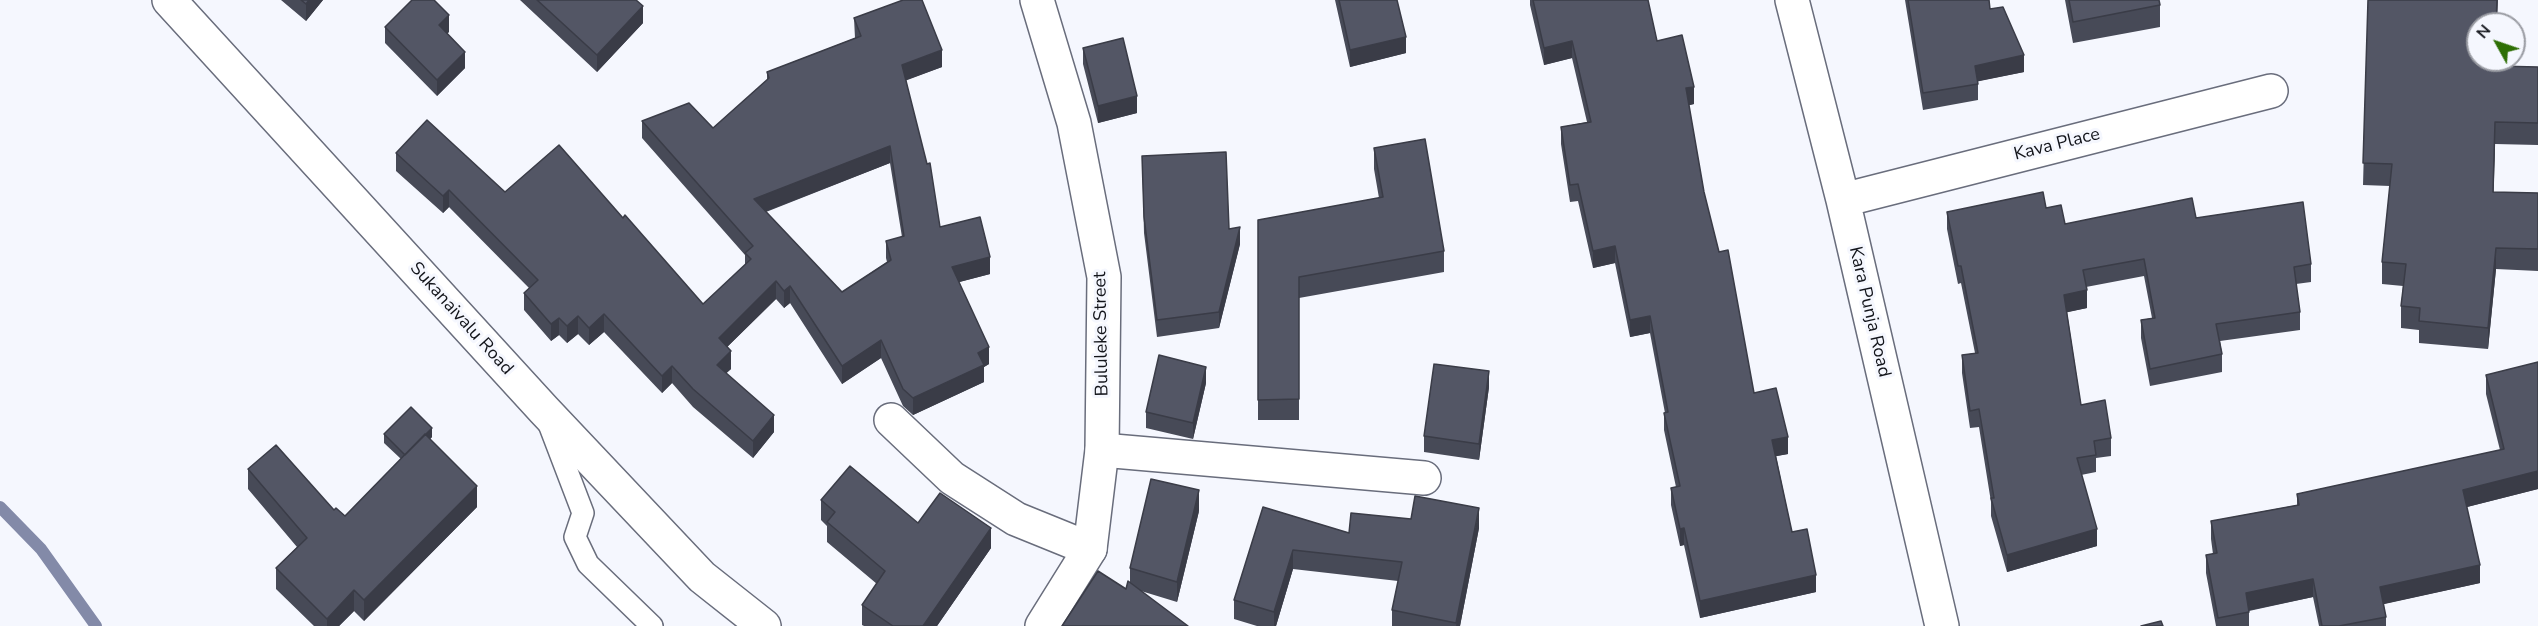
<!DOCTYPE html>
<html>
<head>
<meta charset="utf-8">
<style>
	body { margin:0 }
	#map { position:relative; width:2538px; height:626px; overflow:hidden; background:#f5f7fe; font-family:"Nunito Sans",sans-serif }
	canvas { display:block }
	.north { position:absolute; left:2466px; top:12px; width:60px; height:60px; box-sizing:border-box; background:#f5f7fe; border:2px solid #9a9ca3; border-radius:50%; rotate:310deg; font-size:16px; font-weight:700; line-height:24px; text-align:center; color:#12141a }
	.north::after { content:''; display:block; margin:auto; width:21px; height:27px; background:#2e6f05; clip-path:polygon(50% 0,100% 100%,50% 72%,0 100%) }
</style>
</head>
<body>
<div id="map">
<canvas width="2538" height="626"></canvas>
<div class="north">N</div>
</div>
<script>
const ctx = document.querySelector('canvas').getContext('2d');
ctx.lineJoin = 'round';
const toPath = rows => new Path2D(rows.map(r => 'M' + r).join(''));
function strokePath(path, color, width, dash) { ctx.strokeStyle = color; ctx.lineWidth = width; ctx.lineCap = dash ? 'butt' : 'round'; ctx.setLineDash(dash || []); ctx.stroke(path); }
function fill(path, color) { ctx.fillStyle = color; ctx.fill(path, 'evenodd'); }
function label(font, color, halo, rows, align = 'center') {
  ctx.font = font + ' "Nunito Sans",sans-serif'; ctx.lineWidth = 6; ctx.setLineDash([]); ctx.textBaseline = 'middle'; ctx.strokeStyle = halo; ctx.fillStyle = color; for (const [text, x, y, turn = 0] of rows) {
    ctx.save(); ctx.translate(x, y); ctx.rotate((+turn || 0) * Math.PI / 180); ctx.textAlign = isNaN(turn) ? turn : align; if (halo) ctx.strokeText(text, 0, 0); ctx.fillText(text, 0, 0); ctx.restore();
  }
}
strokePath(toPath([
	[0,507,41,549,96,626]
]), '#838aa8', 12);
const lane = toPath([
	[549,424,583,513,575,537,588,564,652,626]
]);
const street = toPath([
	[1792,0,1843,200,1942,626],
	[1843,200,2271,91],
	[891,420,952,478,1016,519,1090,549],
	[1102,450,1424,478]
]);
const secondary = toPath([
	[169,0,544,410,702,577,764,626],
	[1037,0,1074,123,1104,277,1102,450,1090,549,1042,626]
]);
strokePath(lane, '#696d7c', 24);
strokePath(street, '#696d7c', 36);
strokePath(secondary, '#696d7c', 36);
strokePath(lane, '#fff', 21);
strokePath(street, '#fff', 33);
strokePath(secondary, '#fff', 33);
fill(toPath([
	[281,0,323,0,306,21],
	[520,0,636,0,643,23,597,72],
	[1335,0,1397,0,1406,53,1350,67],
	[1530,0,1648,0,1657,41,1694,104,1689,105,1704,192,1754,393,1788,454,1776,456,1792,532,1816,592,1700,618,1684,545,1680,546,1671,505,1671,488,1676,487,1664,430,1664,413,1665,413,1650,333,1630,337,1615,263,1593,268,1578,201,1570,202,1561,144,1561,127,1587,122,1572,58,1544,65,1530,5],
	[1905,0,1989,0,1990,9,2024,72,1978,81,1978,100,1923,110],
	[2065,0,2159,0,2160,5,2160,27,2073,43],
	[2368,0,2498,0,2497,24,2478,60,2496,60,2495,66,2538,67,2538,145,2495,144,2493,192,2538,193,2538,271,2496,269,2488,349,2419,343,2419,330,2401,328,2401,306,2403,286,2382,284,2382,262,2390,186,2363,185],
	[854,18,942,67,906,80,940,227,990,274,959,282,989,364,984,367,984,382,913,415,903,406,881,358,842,384,790,303,784,308,776,299,727,347,731,369,726,373,774,432,753,458,693,407,672,383,662,393,604,332,589,345,578,334,567,343,559,335,551,341,524,310,524,293,529,288,449,207,443,213,396,171,396,153,505,192,623,218,703,304,745,265,745,255,642,138,642,121,713,128,767,80,767,72,855,38],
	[890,163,902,237,886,241,886,258,887,262,842,292,766,212],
	[385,27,449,32,447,33,465,68,437,96,385,43],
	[1083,48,1137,113,1098,123,1083,64],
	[1374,148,1444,251,1444,272,1299,298,1299,420,1258,420,1258,220,1379,198,1374,169],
	[1142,156,1229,229,1240,244,1219,328,1157,337,1144,233],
	[2046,208,2065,224,2196,218,2311,264,2311,282,2296,284,2300,312,2300,330,2220,341,2222,354,2222,372,2150,386,2141,338,2141,320,2152,318,2144,276,2086,287,2087,308,2067,312,2081,405,2111,438,2111,456,2096,458,2096,472,2081,475,2097,546,2007,572,1991,516,1991,502,1979,427,1970,428,1962,373,1962,355,1975,353,1961,283,1958,284,1947,229,1947,212],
	[2486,375,2538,489,2467,507,2480,583,2383,604,2386,617,2386,626,2319,626,2313,597,2249,611,2249,626,2216,626,2206,573,2206,555,2213,554,2211,539,2211,521,2297,505,2297,494,2500,450,2486,394],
	[1206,383,1193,439,1146,428,1146,412],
	[1489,387,1479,460,1424,452,1424,436],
	[384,434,432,437,430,439,477,507,364,621,354,611,339,626,314,626,276,589,276,568,297,547,248,489,248,469,345,516,401,459,384,443],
	[821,500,918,523,991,548,937,626,864,626,862,625,862,605,877,584,827,542,827,526,821,520],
	[1263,507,1349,533,1479,528,1460,626,1392,626,1392,610,1398,581,1293,569,1276,626,1257,626,1234,619,1234,600],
	[1199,511,1177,602,1141,591,1130,583,1130,568]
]), '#474a57');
fill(toPath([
	[309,0,323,0,306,21,306,4],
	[643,6,643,23,597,72,597,55],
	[449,15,449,32,439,41,439,25],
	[1406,37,1406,53,1350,67,1350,50],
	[1572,41,1572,58,1544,65,1544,48],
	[942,50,942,67,902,82,902,65],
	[465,52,465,68,437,96,437,80],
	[2024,55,2024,72,1975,82,1975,66],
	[1694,87,1694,104,1686,106,1686,88],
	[1137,96,1137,113,1098,123,1098,106],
	[2495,122,2495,144,2493,214,2493,192],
	[890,146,890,163,754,216,754,199],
	[449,190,449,207,443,213,443,196],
	[1240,227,1240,244,1219,328,1219,312],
	[1615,246,1615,263,1593,268,1593,251],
	[2496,248,2496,269,2488,349,2488,328],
	[990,257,990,274,952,284,952,267],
	[776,281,776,299,719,355,719,338],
	[790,286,790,303,784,308,784,291],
	[2087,290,2087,308,2064,313,2064,295],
	[604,314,604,332,589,345,589,328],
	[578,316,578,334,567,343,567,326],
	[1650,316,1650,333,1630,337,1630,320],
	[559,318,559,335,551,341,551,324],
	[881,340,881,358,842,384,842,366],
	[989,347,989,364,984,367,984,382,913,415,913,398,978,353],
	[731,351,731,369,717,382,717,365],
	[672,366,672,383,662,393,662,376],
	[1206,367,1206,383,1193,439,1193,423],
	[1489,371,1489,387,1479,460,1479,444],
	[774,415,774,432,753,458,753,441],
	[432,428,432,437,405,464,405,455],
	[1788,437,1788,454,1772,457,1772,440],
	[2538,471,2538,489,2463,508,2463,490],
	[477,486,477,507,364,621,364,600],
	[1199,490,1199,511,1177,602,1177,582],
	[1479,508,1479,528,1460,626,1456,626],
	[991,528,991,548,937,626,923,626],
	[1684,528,1684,545,1680,546,1680,529],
	[2097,529,2097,546,2007,572,2007,555],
	[1293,550,1293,569,1276,626,1274,626,1274,612],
	[2480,565,2480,583,2380,605,2380,587],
	[1816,575,1816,592,1700,618,1700,601],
	[2313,579,2313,597,2246,611,2246,593],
	[354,590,354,611,339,626,327,626,327,619]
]), '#3a3c47');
const building = toPath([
	[301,0,309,0,306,4,301,0],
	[412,0,434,0,449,15,439,25,465,52,437,80,385,27,412,0],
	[537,0,636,0,643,6,597,55,537,0],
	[903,0,922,0,942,50,902,65,927,164,930,163,940,227,980,217,990,257,952,267,989,347,978,353,984,365,913,398,903,389,881,340,842,366,790,286,784,291,776,281,719,338,731,351,717,365,774,415,753,441,693,389,672,366,662,376,604,314,589,328,578,316,567,326,559,318,551,324,524,293,538,280,449,190,443,196,396,153,427,120,505,192,559,145,623,218,625,215,703,304,751,259,745,253,753,246,642,121,689,103,713,128,769,78,767,72,861,36,854,18,903,0],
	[890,146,904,236,886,241,891,260,842,292,754,199,890,146],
	[1339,0,1397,0,1406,37,1350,50,1339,0],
	[1533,0,1648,0,1657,41,1682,35,1694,87,1686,88,1704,192,1719,252,1728,250,1754,393,1776,388,1788,437,1772,440,1792,532,1807,529,1816,575,1700,601,1684,528,1680,529,1671,488,1680,486,1664,413,1668,412,1650,316,1630,320,1615,246,1593,251,1578,184,1570,185,1561,127,1591,122,1572,41,1544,48,1533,0],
	[1908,0,1989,0,1990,9,2003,7,2024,55,1975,66,1978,84,1923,93,1908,0],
	[2069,0,2159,0,2160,5,2073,22,2069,0],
	[2368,0,2497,0,2496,24,2478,24,2478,60,2495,60,2495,66,2538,67,2538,123,2495,122,2493,192,2538,193,2538,249,2496,248,2488,328,2419,321,2420,308,2401,306,2406,264,2382,262,2392,164,2363,163,2368,0],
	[1123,38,1137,96,1098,106,1083,48,1123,38],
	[1425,139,1444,251,1299,277,1299,399,1258,400,1258,220,1383,197,1374,148,1425,139],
	[1226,152,1229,229,1240,227,1219,312,1157,320,1144,217,1142,156,1226,152],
	[2043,192,2046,208,2061,205,2065,224,2192,198,2196,218,2303,202,2311,264,2294,267,2300,312,2216,324,2222,354,2150,369,2141,320,2155,318,2144,259,2083,270,2087,290,2064,295,2081,405,2105,400,2111,438,2094,441,2096,455,2077,458,2097,529,2007,555,1991,498,1994,498,1979,409,1970,411,1962,355,1978,353,1961,266,1958,266,1947,212,2043,192],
	[1159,355,1206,367,1193,423,1146,412,1159,355],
	[2538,362,2538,471,2463,490,2480,565,2380,587,2386,617,2339,626,2322,626,2313,579,2246,593,2249,612,2218,618,2206,555,2217,553,2211,521,2299,505,2297,494,2504,449,2486,375,2538,362],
	[1434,364,1489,371,1479,444,1424,436,1434,364],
	[411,407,432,428,405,455,384,434,411,407],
	[425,434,477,486,364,600,354,590,327,619,276,568,307,538,248,469,276,445,334,510,336,508,345,516,425,434],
	[850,466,918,523,940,493,991,528,923,626,893,626,862,605,885,571,827,522,835,512,821,500,850,466],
	[1151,479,1199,490,1177,582,1130,568,1151,479],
	[1415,496,1479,508,1456,623,1392,610,1402,562,1293,550,1274,612,1234,600,1263,507,1349,533,1351,513,1411,519,1415,496],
	[1098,571,1126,589,1128,581,1188,626,1062,626,1098,571],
	[2161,621,2163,626,2141,626,2161,621]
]);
fill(building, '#535665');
strokePath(building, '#3a3c47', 1.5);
label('18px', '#12141a', '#f5f7fe', [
	["Kava Place",2057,145,-14],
	["Kara Punja Road",1869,312,77],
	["Sukanaivalu Road",461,319,48],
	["Bululeke Street",1102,334,-91]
]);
</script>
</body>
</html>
